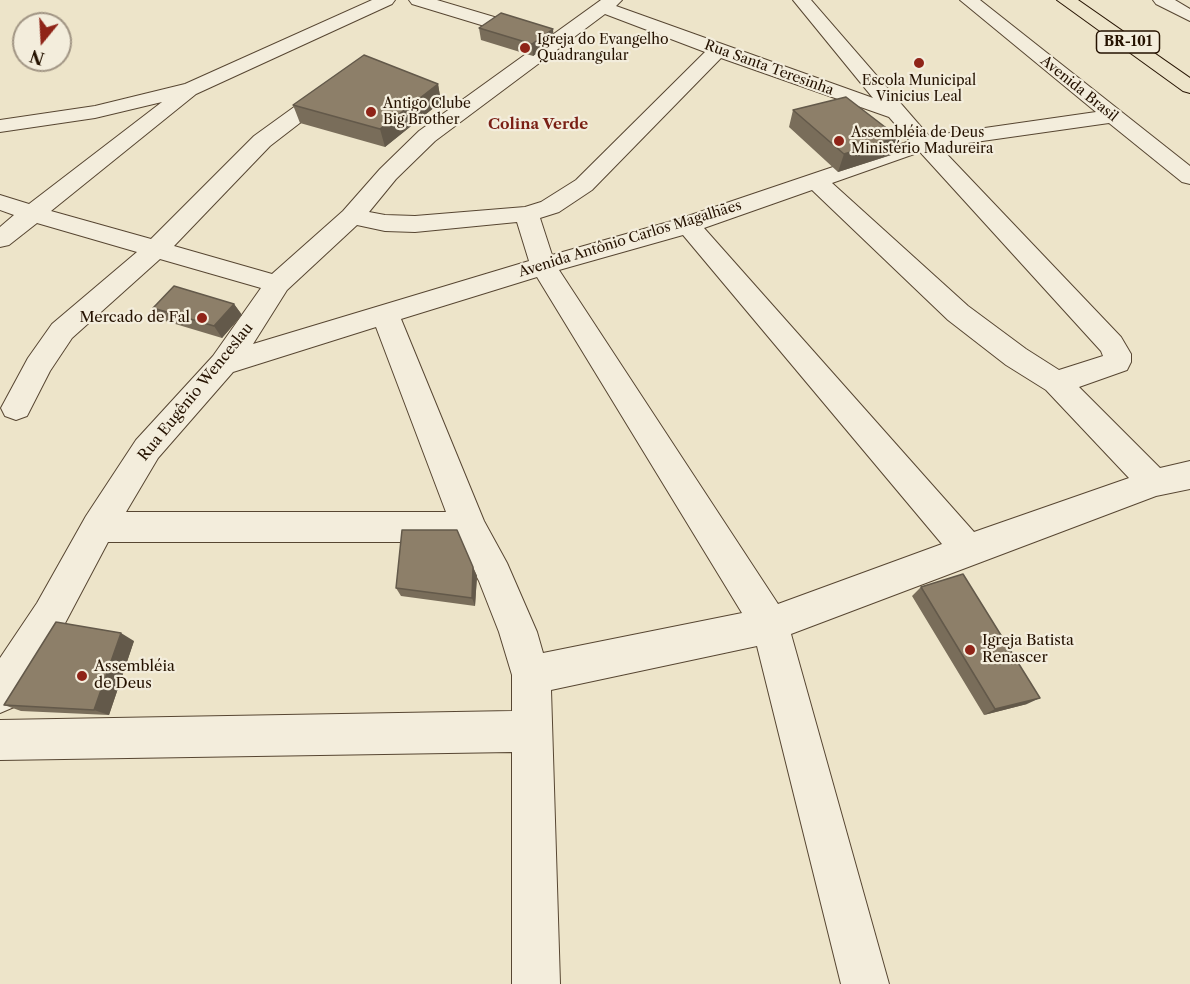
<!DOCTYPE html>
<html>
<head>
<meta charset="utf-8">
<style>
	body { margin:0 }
	#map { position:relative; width:1190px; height:984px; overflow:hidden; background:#ede4c9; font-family:"Libre Caslon Text",serif }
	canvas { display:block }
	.north { position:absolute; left:12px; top:12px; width:60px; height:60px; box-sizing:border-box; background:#f3eddc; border:2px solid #a19584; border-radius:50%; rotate:198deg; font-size:16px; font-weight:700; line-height:24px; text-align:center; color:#251200 }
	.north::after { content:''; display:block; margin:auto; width:21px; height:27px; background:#8f2418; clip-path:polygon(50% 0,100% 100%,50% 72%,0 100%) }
</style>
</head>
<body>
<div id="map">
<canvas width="1190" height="984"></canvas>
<div class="north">N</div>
</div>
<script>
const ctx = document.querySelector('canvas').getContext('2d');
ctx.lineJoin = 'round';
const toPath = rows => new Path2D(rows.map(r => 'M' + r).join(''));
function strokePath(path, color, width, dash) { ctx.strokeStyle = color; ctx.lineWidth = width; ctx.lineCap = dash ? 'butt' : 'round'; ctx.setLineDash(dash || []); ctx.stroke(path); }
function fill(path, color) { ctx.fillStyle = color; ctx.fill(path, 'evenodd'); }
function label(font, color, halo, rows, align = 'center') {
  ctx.font = font + ' "Libre Caslon Text",serif'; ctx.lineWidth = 4.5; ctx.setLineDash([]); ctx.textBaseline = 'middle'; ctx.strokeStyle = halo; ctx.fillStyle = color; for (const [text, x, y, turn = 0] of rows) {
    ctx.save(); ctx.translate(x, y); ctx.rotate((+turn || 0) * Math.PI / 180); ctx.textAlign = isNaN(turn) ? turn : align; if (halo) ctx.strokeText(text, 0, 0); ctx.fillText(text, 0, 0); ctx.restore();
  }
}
const minor = toPath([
	[372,0,395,0,392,4,196,94,51,211,151,239,254,136,326,84,340,84,343,88,340,92,270,146,174,246,272,274,343,211,380,169,419,131,601,0,622,0,616,6,873,98,793,0,811,0,929,136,1096,112,960,0,980,0,1190,166,1190,184,1182,182,1109,123,940,147,1121,337,1131,354,1131,362,1127,370,1079,387,1160,468,1190,461,1190,489,1156,496,791,634,889,984,841,984,757,646,551,690,560,984,512,984,512,752,0,760,0,720,512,711,512,675,499,632,479,581,459,542,108,542,63,627,14,707,0,713,0,658,37,603,86,516,136,440,213,356,261,288,160,259,72,338,50,371,27,416,16,420,5,416,1,408,28,358,52,324,137,252,37,223,9,245,0,247,0,227,14,215,0,210,0,195,29,204,162,102,95,118,0,132,0,120,95,106,185,84,372,0],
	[605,14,705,52,576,180,541,202,525,207,415,216,385,215,369,212,396,179,435,141,605,14],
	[721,58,889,117,910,141,679,219,552,255,540,218,559,212,592,190,721,58],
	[920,152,1101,351,1103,356,1059,370,1026,349,968,306,832,183,920,152],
	[812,190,948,320,1006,365,1046,390,1129,478,974,532,704,228,812,190],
	[517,222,529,261,253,344,287,290,357,225,385,231,415,232,517,222],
	[683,235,942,544,778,604,559,270,683,235],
	[537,277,742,613,543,653,537,632,507,563,484,521,401,319,537,277],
	[376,327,446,512,126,512,158,458,233,372,376,327],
	[409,0,437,0,538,30,540,34,538,38,531,40,524,38,412,4,409,0],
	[1153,0,1175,0,1190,9,1190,21,1156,4,1153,0]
]);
const highway = toPath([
	[1057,0,1078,0,1190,78,1190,93,1183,91,1057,0]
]);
strokePath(minor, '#574632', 2);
strokePath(highway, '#251200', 2);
fill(minor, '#f3eddc');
fill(highway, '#ede4c9');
fill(toPath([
	[479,28,554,41,533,56,481,40],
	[438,84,441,102,385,147,300,123,293,105],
	[793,110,891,155,838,172,789,127],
	[234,304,242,315,222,338,162,320,153,308],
	[473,567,477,576,475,606,401,596,396,588],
	[921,587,1027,704,984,715,912,596],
	[134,641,109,715,21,711,4,705]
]), '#796d5a');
fill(toPath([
	[553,29,554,41,533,56,532,44],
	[438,84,441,102,385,147,380,129],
	[898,137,891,155,838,172,844,154],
	[234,304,242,315,222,338,214,326],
	[473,567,477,576,475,606,472,598],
	[121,633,134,641,109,715,94,710],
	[1040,698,1027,704,984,715,995,709]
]), '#63594a');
const building = toPath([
	[501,13,553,29,532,44,479,28,501,13],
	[364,55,438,84,380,129,293,105,364,55],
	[846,97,898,137,844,154,793,110,846,97],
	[174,286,234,304,214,326,153,308,174,286],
	[402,530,457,530,473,567,472,598,396,588,402,530],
	[963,574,1040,698,995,709,921,587,963,574],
	[56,622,121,633,94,710,4,705,56,622]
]);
fill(building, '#8d7f69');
strokePath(building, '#63594a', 1.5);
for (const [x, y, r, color] of [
	[525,48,6,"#8f2418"],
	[919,63,6,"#8f2418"],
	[371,112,6,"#8f2418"],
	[839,141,6,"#8f2418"],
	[202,318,6,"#8f2418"],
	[970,650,6,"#8f2418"],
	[82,676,6,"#8f2418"]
]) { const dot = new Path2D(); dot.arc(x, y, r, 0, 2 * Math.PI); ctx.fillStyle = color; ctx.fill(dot); strokePath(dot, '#f3eddc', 2); }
label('14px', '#251200', '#f3eddc', [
	["Igreja do Evangelho",537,40],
	["Quadrangular",537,56],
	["Escola Municipal",919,81,"center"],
	["Vinicius Leal",919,97,"center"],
	["Antigo Clube",383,104],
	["Big Brother",383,120],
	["Assembléia de Deus",851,133],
	["Ministério Madureira",851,149]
], 'left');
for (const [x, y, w] of [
	[1128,42,63]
]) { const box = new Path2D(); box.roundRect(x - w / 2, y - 11, w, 22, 4.5); ctx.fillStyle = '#f3eddc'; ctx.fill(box); strokePath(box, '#251200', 1.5); }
label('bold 14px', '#251200', null, [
	["BR-101",1128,42]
]);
label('14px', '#251200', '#f3eddc', [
	["Rua Santa Teresinha",769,68,20],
	["Avenida Brasil",1079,89,39],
	["Avenida Antônio Carlos Magalhães",630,239,-17]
]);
label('bold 15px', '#7a1f14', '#f3eddc', [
	["Colina Verde",538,125]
]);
label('15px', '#251200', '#f3eddc', [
	["Mercado de Fal",190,318,"right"],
	["Igreja Batista",982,641],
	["Renascer",982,658],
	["Assembléia",94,667],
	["de Deus",94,684]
], 'left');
label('15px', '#251200', '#f3eddc', [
	["Rua Eugênio Wenceslau",196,392,-51]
]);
</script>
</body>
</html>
